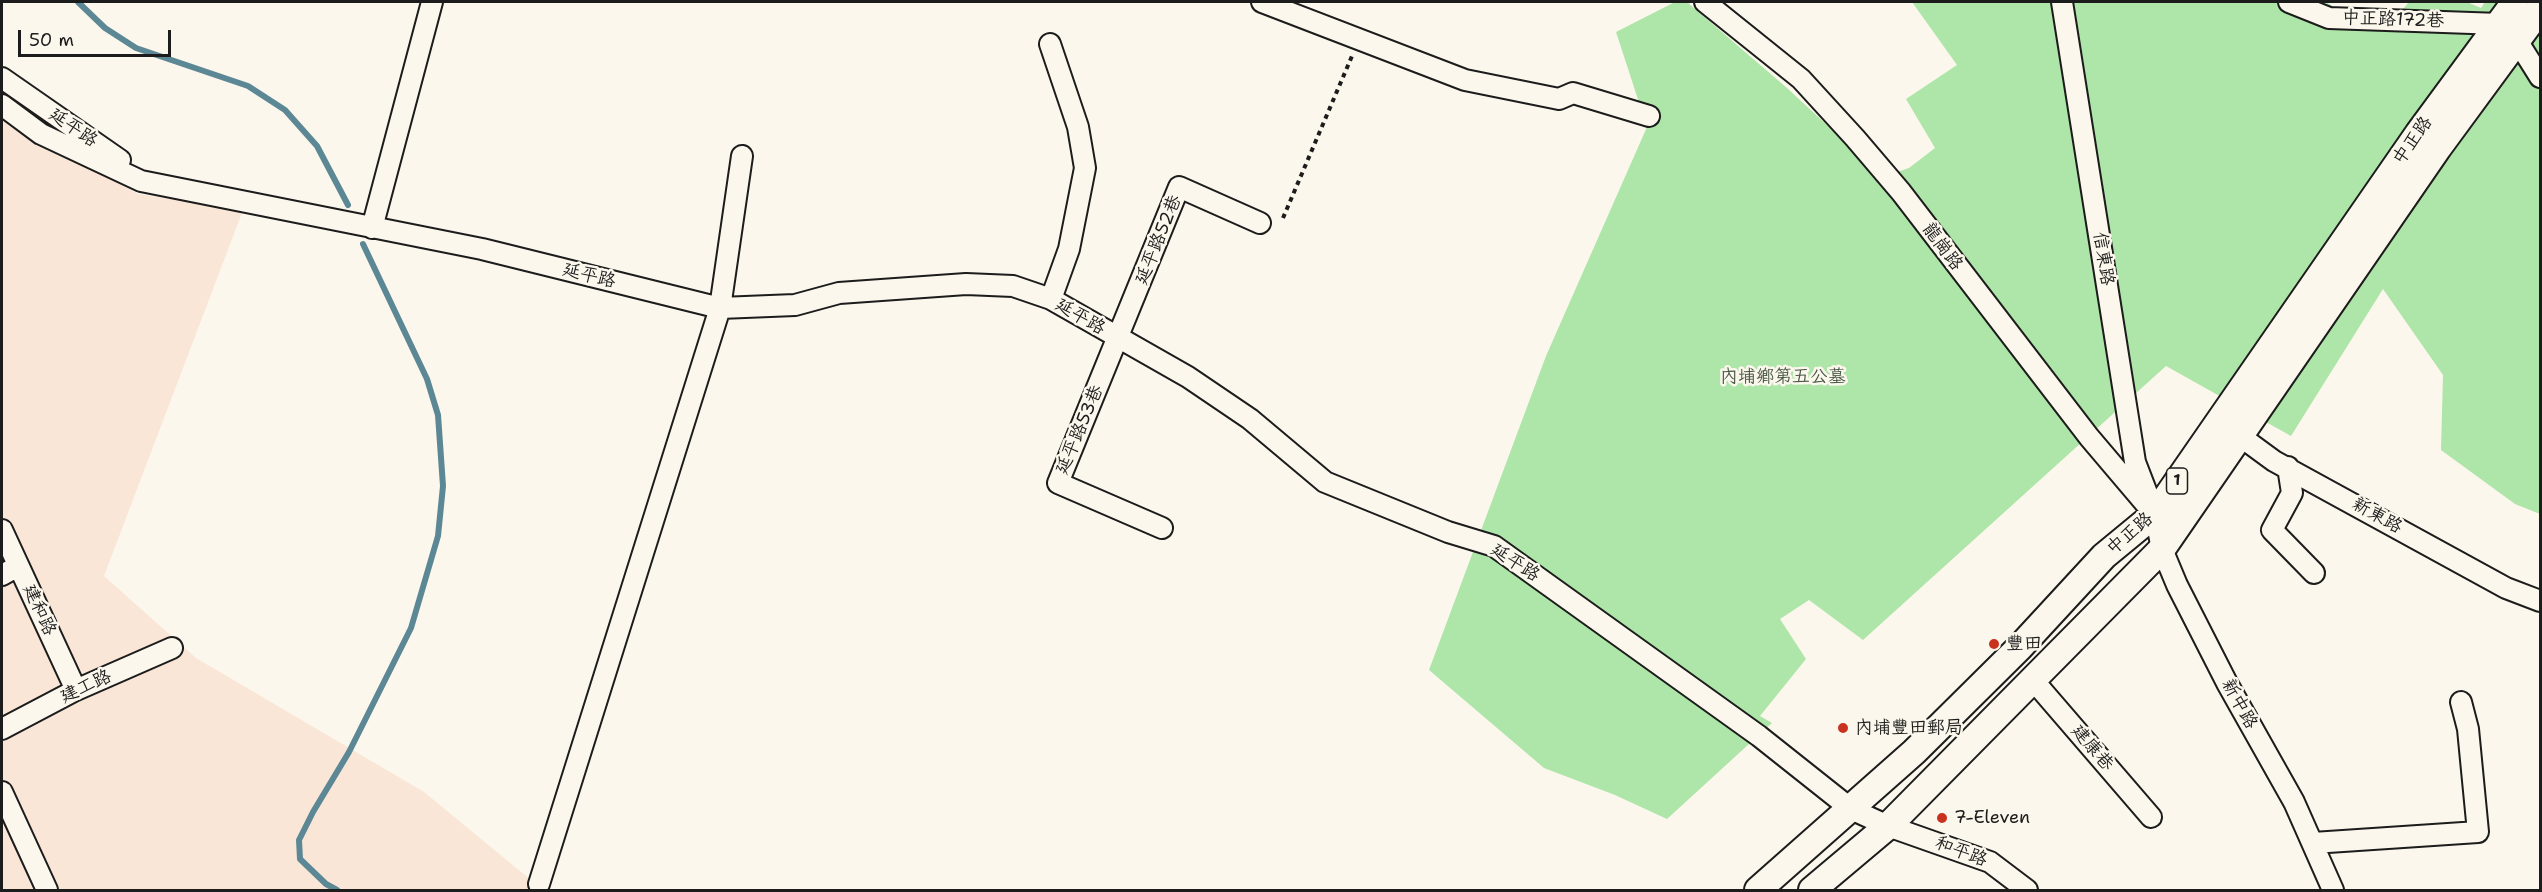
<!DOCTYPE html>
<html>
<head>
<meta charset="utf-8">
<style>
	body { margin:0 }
	#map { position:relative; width:2542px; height:892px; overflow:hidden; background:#fbf7ec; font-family:"Shantell Sans",sans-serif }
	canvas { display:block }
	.frame { position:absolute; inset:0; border:3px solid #1c1c1c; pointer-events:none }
	.scale { position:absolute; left:18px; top:30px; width:153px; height:27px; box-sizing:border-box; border:3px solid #1c1c1c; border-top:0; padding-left:8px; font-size:18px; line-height:21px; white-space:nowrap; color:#1c1c1c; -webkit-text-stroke:4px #fbf7ec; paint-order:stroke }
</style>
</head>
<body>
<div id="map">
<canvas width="2542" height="892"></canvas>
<div class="frame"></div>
<div class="scale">50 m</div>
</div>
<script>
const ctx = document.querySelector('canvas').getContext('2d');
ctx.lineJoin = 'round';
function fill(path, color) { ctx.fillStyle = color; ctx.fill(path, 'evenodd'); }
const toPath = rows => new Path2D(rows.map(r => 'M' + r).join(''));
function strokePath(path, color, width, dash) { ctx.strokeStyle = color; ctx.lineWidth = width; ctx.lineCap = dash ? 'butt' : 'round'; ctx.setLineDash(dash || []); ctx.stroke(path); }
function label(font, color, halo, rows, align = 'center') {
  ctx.font = font + ' "Shantell Sans","LXGW WenKai TC",sans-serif'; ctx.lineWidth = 5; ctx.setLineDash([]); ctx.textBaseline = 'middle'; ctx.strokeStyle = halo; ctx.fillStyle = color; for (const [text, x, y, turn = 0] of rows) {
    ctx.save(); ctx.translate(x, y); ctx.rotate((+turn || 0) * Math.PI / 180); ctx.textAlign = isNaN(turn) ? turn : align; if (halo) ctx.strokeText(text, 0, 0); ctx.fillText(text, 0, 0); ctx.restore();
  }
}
fill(toPath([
	[2,116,138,194,243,210,104,576,196,658,424,792,543,890,2,890]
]), '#f9e6d7');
fill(toPath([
	[1675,2,1687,2,1787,88,1883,177,1909,168,1935,148,1906,99,1957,65,1912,2,2326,2,2339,10,2386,29,2409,2,2467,2,2481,8,2485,2,2540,2,2540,514,2515,504,2441,450,2443,375,2383,289,2291,436,2166,366,1863,640,1809,600,1780,619,1806,659,1760,716,1772,723,1667,819,1615,795,1544,768,1429,670,1546,356,1647,127,1616,32]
]), '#aee5a9');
strokePath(toPath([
	[78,2,105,28,136,48,248,86,285,110,317,146,348,205],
	[337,890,326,884,300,859,299,840,313,812,349,752,411,628,438,536,443,486,438,415,427,379,363,244]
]), '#5c8895', 6);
const minor = toPath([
	[1262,2,1465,80,1559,99,1573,93,1649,116],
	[1705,2,1801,79,1855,138,1901,192,2089,437,2145,503],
	[2062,2,2135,462,2155,514,2162,549,2177,585,2227,683,2294,802,2333,890],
	[2289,2,2329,18,2500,24,2518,42,2540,77],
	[1050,44,1078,127,1085,168,1069,249,1051,299],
	[2,78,120,160],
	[2,105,41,134,141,181,482,249,720,308,795,305,839,293,966,284,1013,286,1051,299,1188,377,1250,419,1325,482,1448,532,1494,546,1759,736,1851,809,1888,826,1990,862,2027,890],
	[372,228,432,2],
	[2229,428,2274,461,2506,588,2540,601],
	[2288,467,2292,493,2272,530,2314,573],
	[1162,528,1058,483,1179,187,1260,223],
	[2,530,76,690],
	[2,575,18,566],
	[2033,680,2151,817],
	[2,729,76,690,172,648],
	[2,792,47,890],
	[2313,843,2478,832,2468,729,2461,702],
	[539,884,720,308,742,156]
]);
const major = toPath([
	[1758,890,1914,752,2020,647,2104,556,2155,514,2418,134,2515,2],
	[1812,890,1888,826,2162,549,2438,148,2540,9]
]);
strokePath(minor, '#1c1c1c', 24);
strokePath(major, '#1c1c1c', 30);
strokePath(toPath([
	[1283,218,1352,56]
]), '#1c1c1c', 4, [4.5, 4.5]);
strokePath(minor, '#fbf7ec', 20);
strokePath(major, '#fbf7ec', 26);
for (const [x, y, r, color] of [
	[1994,644,6,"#c8321e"],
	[1843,728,6,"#c8321e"],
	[1942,818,6,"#c8321e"]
]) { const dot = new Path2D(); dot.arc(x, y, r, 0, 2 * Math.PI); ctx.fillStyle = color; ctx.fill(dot); strokePath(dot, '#fbf7ec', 2); }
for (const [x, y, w] of [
	[2177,481,21]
]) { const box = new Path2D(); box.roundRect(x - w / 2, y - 13, w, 26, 4.5); ctx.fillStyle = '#fbf7ec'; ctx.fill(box); strokePath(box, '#1c1c1c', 1.5); }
label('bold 16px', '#1c1c1c', null, [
	["1",2177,481]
]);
label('18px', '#1c1c1c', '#fbf7ec', [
	["中正路172巷",2393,20,2],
	["延平路",73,128,34],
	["中正路",2413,141,-55],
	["延平路52巷",1159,240,-68],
	["龍崗路",1942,247,53],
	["信東路",2103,259,81],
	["延平路",589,276,14],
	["延平路",1080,317,30],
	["延平路53巷",1080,430,-67],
	["新東路",2377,516,29],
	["中正路",2130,534,-41],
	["延平路",1515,563,33],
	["建和路",39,610,65],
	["建工路",86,687,-25],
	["新中路",2239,704,61],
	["建康巷",2092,748,49],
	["和平路",1961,852,21]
]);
label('18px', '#485846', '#fbf7ec', [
	["內埔鄉第五公墓",1783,377]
]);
label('18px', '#1c1c1c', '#fbf7ec', [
	["豐田",2006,644],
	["內埔豐田郵局",1855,728],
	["7-Eleven",1954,818]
], 'left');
</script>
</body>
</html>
